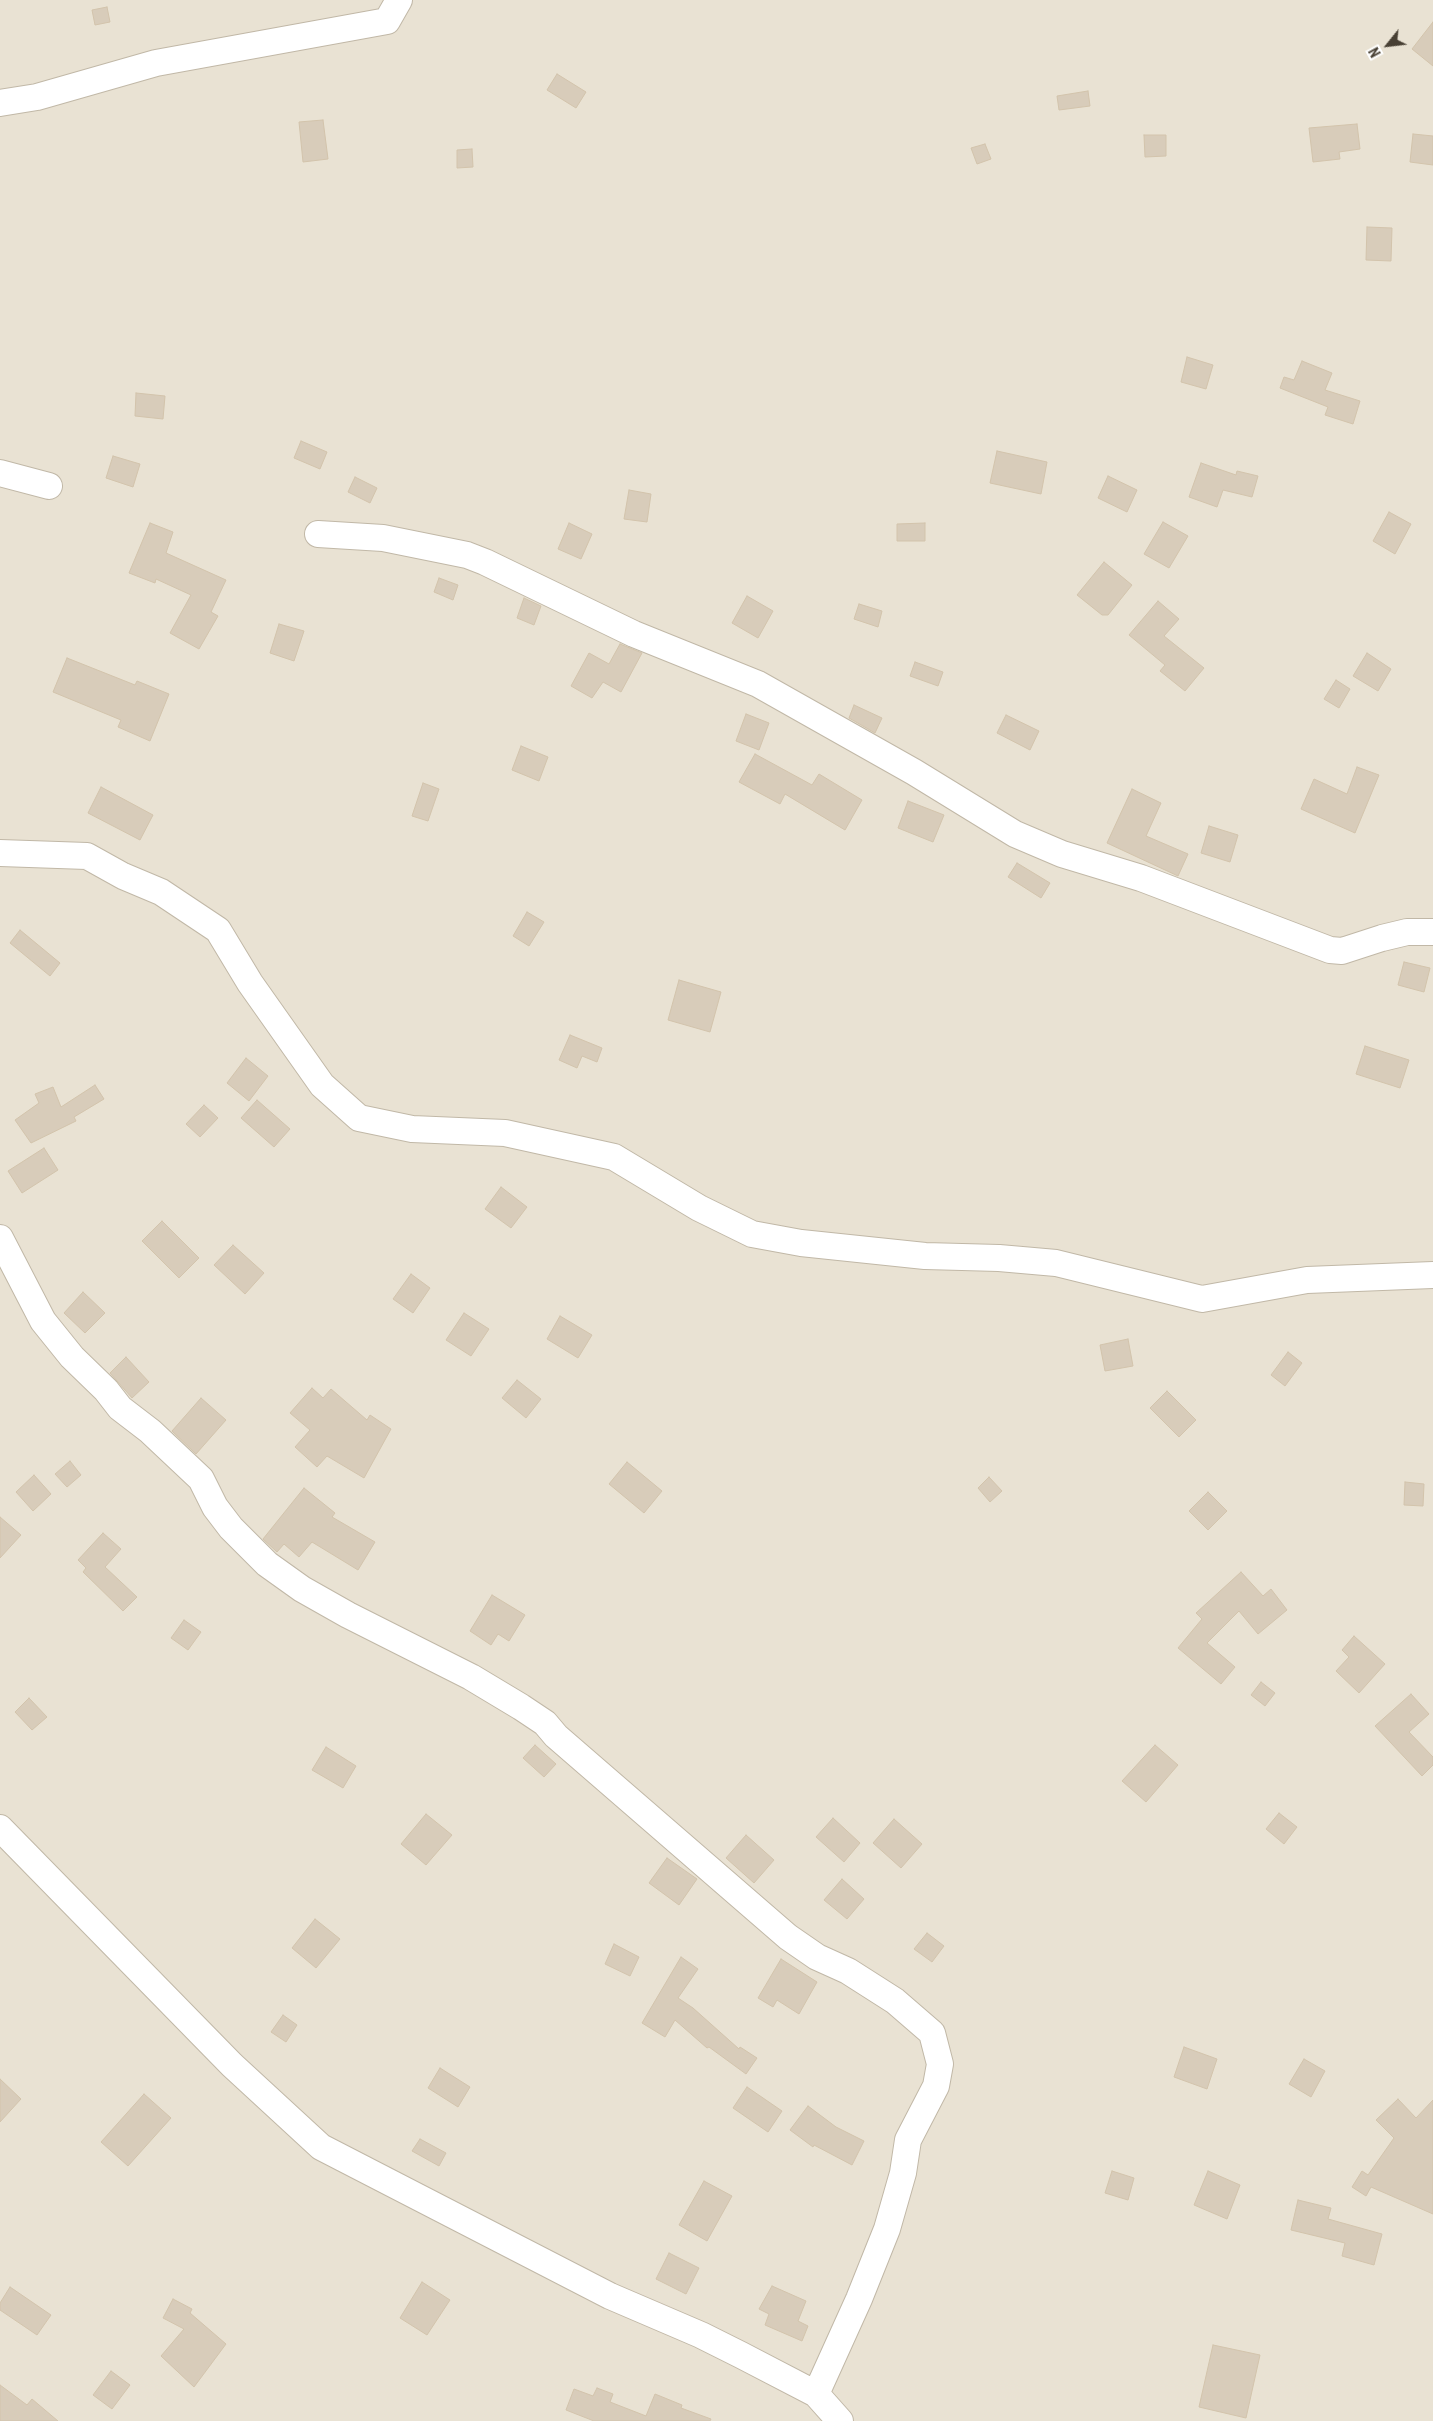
<!DOCTYPE html>
<html>
<head>
<meta charset="utf-8">
<style>
	body { margin:0 }
	#map { position:relative; width:1433px; height:2421px; overflow:hidden; background:#f5f0e6; font-family:"Roboto Condensed",sans-serif }
	canvas { display:block }
	.north { position:absolute; left:1363px; top:20px; width:50px; height:50px; -webkit-text-stroke:4px #fff; paint-order:stroke; rotate:241deg; font-size:14px; font-weight:700; line-height:20px; text-align:center; color:#484034 }
	.north::after { content:''; display:block; margin:auto; width:18px; height:22px; background:#484034; clip-path:polygon(50% 0,100% 100%,50% 72%,0 100%) }
</style>
</head>
<body>
<div id="map">
<canvas width="1433" height="2421"></canvas>
<div class="north">N</div>
</div>
<script>
const ctx = document.querySelector('canvas').getContext('2d');
ctx.lineJoin = 'round';
function fill(path, color) { ctx.fillStyle = color; ctx.fill(path, 'evenodd'); }
const toPath = rows => new Path2D(rows.map(r => 'M' + r).join(''));
function strokePath(path, color, width, dash) { ctx.strokeStyle = color; ctx.lineWidth = width; ctx.lineCap = dash ? 'butt' : 'round'; ctx.setLineDash(dash || []); ctx.stroke(path); }
fill(toPath([
	[0,0,1433,0,1433,2421,0,2421]
]), '#e9e2d3');
const building = toPath([
	[107,7,110,22,95,25,92,10,107,7],
	[1433,22,1433,66,1412,49,1433,22],
	[557,74,586,92,576,108,547,90,557,74],
	[1088,91,1090,106,1059,110,1057,96,1088,91],
	[323,120,328,159,303,162,299,122,323,120],
	[1357,124,1360,149,1339,152,1340,159,1313,162,1309,128,1357,124],
	[1413,134,1433,136,1433,165,1410,162,1413,134],
	[1144,135,1166,135,1166,156,1145,157,1144,135],
	[985,144,991,159,977,164,971,148,985,144],
	[472,149,473,167,457,168,457,150,472,149],
	[1367,227,1392,228,1391,261,1366,260,1367,227],
	[1187,357,1213,365,1206,389,1181,382,1187,357],
	[1302,361,1332,373,1325,390,1360,401,1353,424,1325,415,1328,407,1280,388,1284,377,1294,380,1302,361],
	[136,393,165,396,163,419,135,416,136,393],
	[301,441,327,452,320,469,294,458,301,441],
	[997,451,1047,462,1041,494,990,483,997,451],
	[113,456,140,464,133,487,106,478,113,456],
	[1201,463,1236,475,1237,471,1258,476,1252,497,1223,490,1217,507,1189,497,1201,463],
	[1108,476,1137,490,1127,512,1098,498,1108,476],
	[355,477,377,488,370,503,348,492,355,477],
	[629,490,651,494,647,522,624,519,629,490],
	[1389,512,1411,524,1395,554,1373,541,1389,512],
	[1163,522,1188,536,1169,568,1144,554,1163,522],
	[150,523,173,532,166,553,226,580,211,612,218,616,199,649,170,633,191,595,156,579,155,583,129,573,150,523],
	[569,523,592,534,581,559,558,549,569,523],
	[925,523,925,541,897,541,897,524,925,523],
	[1104,562,1132,585,1108,615,1102,615,1077,595,1104,562],
	[439,578,458,585,453,600,434,592,439,578],
	[747,596,773,611,758,638,732,623,747,596],
	[524,598,541,606,534,625,517,618,524,598],
	[1158,601,1179,619,1164,636,1204,668,1185,691,1160,671,1165,665,1129,635,1158,601],
	[859,604,882,611,878,627,854,619,859,604],
	[279,624,304,631,294,661,270,653,279,624],
	[620,644,642,653,621,692,603,682,592,698,571,686,589,653,609,664,620,644],
	[1367,653,1391,669,1378,691,1353,676,1367,653],
	[67,658,135,685,137,681,169,694,150,741,118,727,121,720,53,692,67,658],
	[915,662,943,672,938,686,910,676,915,662],
	[1336,680,1350,689,1339,708,1324,699,1336,680],
	[854,705,882,718,875,733,849,718,854,705],
	[746,714,769,723,759,750,736,741,746,714],
	[1006,715,1039,731,1030,750,997,733,1006,715],
	[521,746,548,757,539,781,512,770,521,746],
	[755,754,812,785,819,774,862,800,845,830,785,794,780,804,739,782,755,754],
	[1357,767,1379,775,1355,833,1301,809,1314,779,1347,794,1357,767],
	[423,783,439,789,428,821,412,816,423,783],
	[101,787,153,815,140,840,88,813,101,787],
	[1132,789,1161,803,1146,836,1188,854,1178,876,1107,843,1132,789],
	[908,801,944,815,933,842,898,828,908,801],
	[1209,826,1238,835,1230,862,1201,853,1209,826],
	[1017,863,1050,883,1041,898,1008,877,1017,863],
	[527,912,544,922,529,946,513,936,527,912],
	[20,930,60,963,50,976,10,943,20,930],
	[1404,962,1430,968,1424,992,1398,985,1404,962],
	[679,980,721,992,710,1032,668,1020,679,980],
	[570,1035,602,1048,597,1062,582,1056,577,1068,559,1060,570,1035],
	[1365,1046,1409,1060,1400,1088,1356,1074,1365,1046],
	[246,1058,268,1076,249,1101,227,1083,246,1058],
	[95,1085,104,1099,74,1117,76,1121,31,1143,15,1120,39,1103,35,1094,53,1087,61,1107,95,1085],
	[257,1100,290,1129,274,1147,241,1118,257,1100],
	[204,1105,218,1118,200,1137,186,1124,204,1105],
	[44,1148,58,1170,22,1193,8,1171,44,1148],
	[501,1187,527,1207,511,1228,485,1209,501,1187],
	[162,1221,199,1258,179,1278,142,1241,162,1221],
	[233,1245,264,1273,245,1294,214,1265,233,1245],
	[411,1274,430,1288,413,1313,393,1299,411,1274],
	[83,1292,105,1313,85,1333,64,1313,83,1292],
	[464,1313,489,1329,471,1356,446,1340,464,1313],
	[560,1316,592,1335,578,1358,547,1339,560,1316],
	[1128,1339,1133,1366,1105,1371,1100,1345,1128,1339],
	[1288,1352,1302,1363,1285,1386,1271,1375,1288,1352],
	[126,1357,149,1382,132,1398,110,1373,126,1357],
	[517,1380,541,1399,526,1418,502,1398,517,1380],
	[312,1388,323,1398,331,1389,367,1420,370,1415,391,1429,364,1478,327,1456,317,1467,295,1447,310,1430,290,1413,312,1388],
	[1167,1391,1196,1420,1179,1437,1150,1408,1167,1391],
	[201,1398,226,1420,196,1454,172,1431,201,1398],
	[70,1461,81,1475,67,1487,55,1474,70,1461],
	[627,1462,662,1491,644,1513,609,1484,627,1462],
	[34,1475,51,1494,33,1511,16,1492,34,1475],
	[989,1477,1002,1491,990,1502,978,1488,989,1477],
	[1405,1482,1424,1484,1423,1506,1404,1505,1405,1482],
	[304,1488,335,1513,332,1517,375,1542,358,1570,312,1542,299,1557,284,1544,277,1552,263,1539,304,1488],
	[1208,1492,1227,1511,1208,1530,1189,1511,1208,1492],
	[0,1517,21,1535,0,1558,0,1517],
	[103,1533,121,1549,105,1567,137,1597,123,1611,83,1572,86,1568,78,1560,103,1533],
	[1241,1572,1263,1596,1271,1589,1287,1610,1258,1634,1239,1611,1207,1643,1235,1667,1221,1684,1178,1648,1202,1619,1196,1613,1241,1572],
	[492,1595,525,1615,509,1641,498,1634,491,1645,470,1631,492,1595],
	[184,1620,201,1632,188,1650,171,1638,184,1620],
	[1354,1636,1385,1664,1359,1693,1336,1671,1349,1657,1342,1650,1354,1636],
	[1261,1682,1275,1693,1265,1706,1251,1695,1261,1682],
	[1411,1694,1429,1714,1409,1732,1433,1757,1433,1765,1422,1776,1375,1726,1411,1694],
	[29,1698,47,1717,32,1730,15,1712,29,1698],
	[535,1745,556,1764,544,1777,523,1758,535,1745],
	[1155,1745,1178,1765,1146,1802,1122,1781,1155,1745],
	[326,1747,356,1766,343,1788,312,1770,326,1747],
	[1279,1813,1297,1827,1284,1844,1266,1829,1279,1813],
	[426,1814,452,1835,426,1865,401,1844,426,1814],
	[833,1818,860,1843,844,1862,816,1837,833,1818],
	[894,1819,922,1844,901,1868,873,1843,894,1819],
	[746,1835,774,1860,754,1883,726,1858,746,1835],
	[667,1858,697,1879,679,1905,649,1883,667,1858],
	[842,1879,864,1899,847,1919,824,1900,842,1879],
	[315,1919,340,1939,316,1968,292,1948,315,1919],
	[927,1933,944,1946,932,1962,914,1949,927,1933],
	[614,1944,639,1957,630,1976,605,1964,614,1944],
	[681,1957,698,1969,678,1998,693,2008,739,2049,740,2047,757,2058,746,2074,709,2047,707,2048,675,2020,665,2037,642,2023,681,1957],
	[781,1959,817,1982,799,2014,777,2000,773,2007,758,1998,781,1959],
	[283,2015,297,2025,286,2042,271,2032,283,2015],
	[1184,2047,1217,2059,1207,2089,1174,2077,1184,2047],
	[1304,2059,1325,2071,1311,2097,1289,2084,1304,2059],
	[440,2068,470,2087,458,2107,428,2088,440,2068],
	[0,2079,21,2099,0,2122,0,2079],
	[747,2087,782,2111,768,2132,733,2108,747,2087],
	[144,2094,171,2118,128,2166,101,2142,144,2094],
	[1398,2099,1416,2118,1433,2100,1433,2214,1371,2187,1366,2196,1352,2187,1362,2171,1368,2175,1394,2138,1376,2120,1398,2099],
	[808,2106,836,2127,864,2141,852,2165,814,2145,813,2147,790,2130,808,2106],
	[420,2139,446,2153,439,2166,412,2151,420,2139],
	[1112,2171,1134,2178,1128,2200,1105,2193,1112,2171],
	[1208,2171,1240,2185,1227,2219,1194,2205,1208,2171],
	[704,2181,732,2196,707,2241,679,2225,704,2181],
	[1298,2200,1331,2208,1328,2219,1382,2234,1374,2265,1342,2256,1345,2243,1291,2230,1298,2200],
	[669,2253,699,2268,686,2294,656,2279,669,2253],
	[422,2282,450,2300,427,2335,400,2318,422,2282],
	[772,2286,806,2301,798,2321,808,2326,802,2341,765,2325,769,2314,759,2309,772,2286],
	[10,2287,51,2315,37,2335,0,2310,0,2303,10,2287],
	[173,2299,192,2309,190,2313,226,2344,194,2387,161,2356,184,2329,163,2318,173,2299],
	[1213,2345,1260,2355,1246,2418,1199,2407,1213,2345],
	[111,2371,130,2385,112,2409,93,2395,111,2371],
	[0,2385,27,2405,32,2399,58,2421,0,2421,0,2385],
	[597,2388,613,2394,610,2402,646,2416,655,2394,682,2405,681,2408,711,2419,710,2421,594,2421,566,2410,574,2389,593,2396,597,2388]
]);
fill(building, '#d8ccba');
strokePath(building, '#d3c4ac', 1);
const minor = toPath([
	[0,103,37,97,156,63,387,21,399,0],
	[0,473,49,486],
	[318,534,383,538,467,555,485,562,634,634,758,684,914,772,1015,834,1062,854,1141,878,1330,950,1342,951,1382,938,1407,932,1433,932],
	[0,853,87,856,123,876,161,892,218,930,250,983,322,1085,359,1118,412,1129,505,1133,614,1157,699,1208,752,1234,801,1243,925,1256,999,1258,1056,1263,1202,1299,1307,1280,1433,1275],
	[0,1238,43,1321,72,1357,106,1390,120,1408,150,1431,201,1479,215,1507,231,1528,267,1564,302,1589,348,1615,471,1677,521,1707,545,1723,556,1736,788,1937,817,1957,848,1971,895,2001,932,2033,940,2064,936,2086,908,2140,903,2173,887,2229,859,2299,816,2394],
	[0,1828,232,2065,321,2147,610,2296,701,2335,741,2355,816,2394,840,2421]
]);
strokePath(minor, '#c1b8a7', 28);
strokePath(minor, '#fff', 26);
</script>
</body>
</html>
